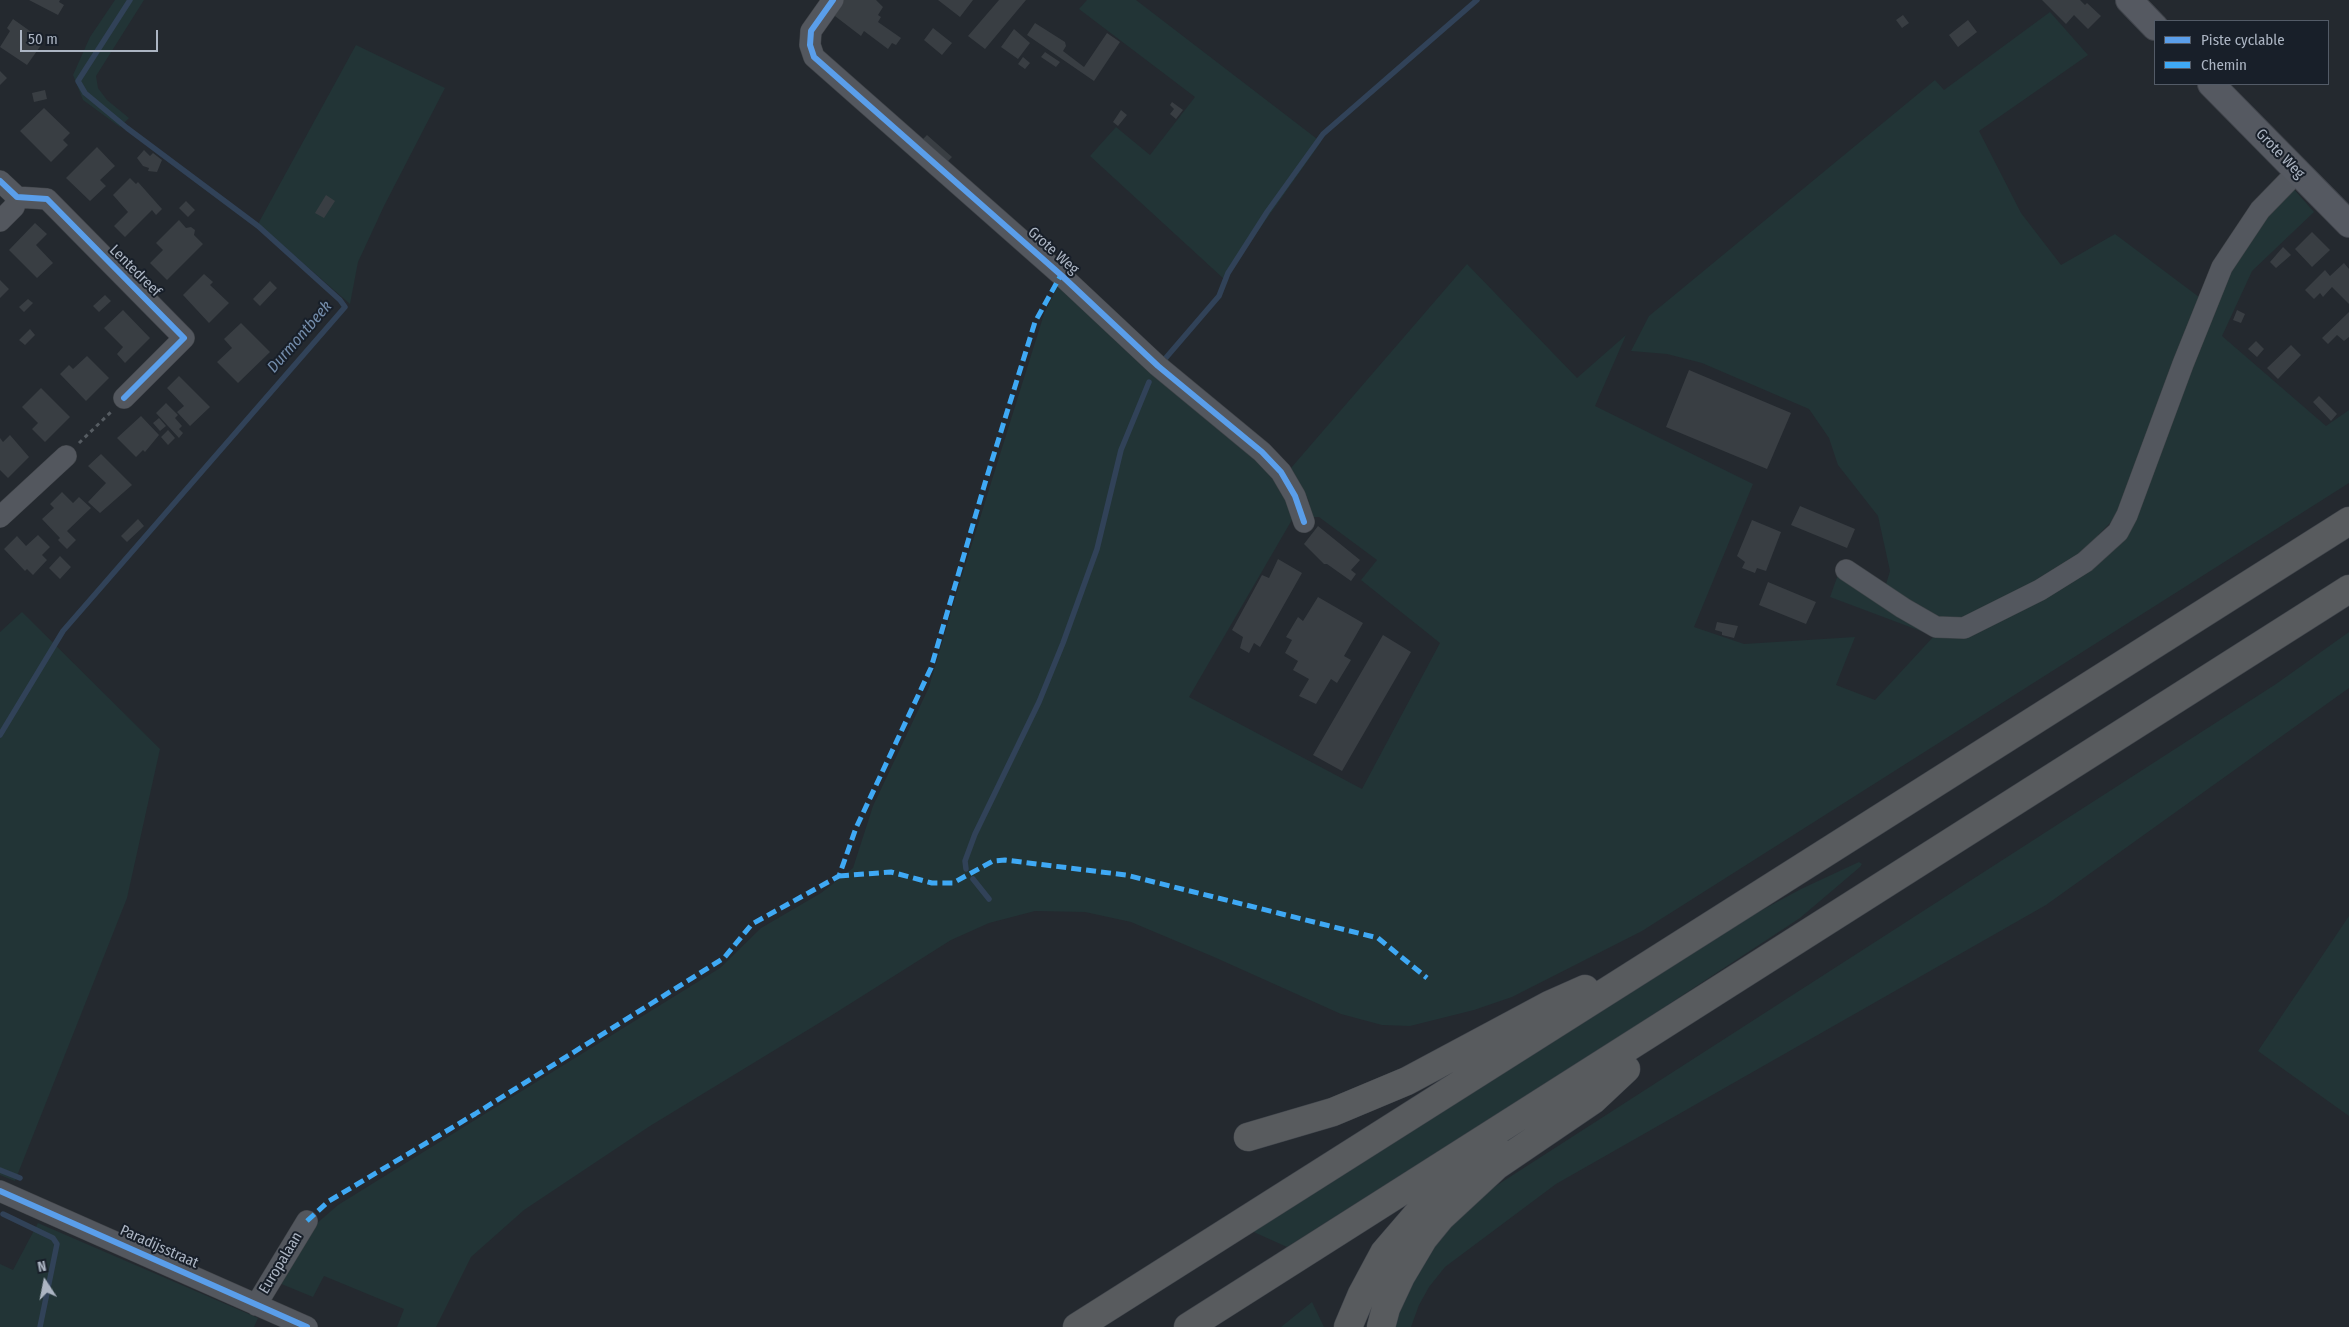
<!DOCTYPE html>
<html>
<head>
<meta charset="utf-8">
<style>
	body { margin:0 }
	#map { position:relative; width:2349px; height:1327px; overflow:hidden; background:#24292f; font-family:"Fira Sans Condensed",sans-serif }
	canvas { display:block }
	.legend { position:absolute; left:2154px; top:20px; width:175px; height:65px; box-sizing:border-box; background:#181f29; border:1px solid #535b67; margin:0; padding:6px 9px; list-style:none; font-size:15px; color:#acb5c3 }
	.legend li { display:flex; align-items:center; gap:10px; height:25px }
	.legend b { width:25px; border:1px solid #535b67 }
	.north { position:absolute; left:20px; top:1257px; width:50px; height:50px; -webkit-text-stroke:4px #181f29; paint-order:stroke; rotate:349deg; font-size:14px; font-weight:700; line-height:20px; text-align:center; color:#acb5c3 }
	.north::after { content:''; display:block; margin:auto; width:18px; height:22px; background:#acb5c3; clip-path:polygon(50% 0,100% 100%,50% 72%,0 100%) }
	.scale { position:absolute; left:20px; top:30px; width:138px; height:22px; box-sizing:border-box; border:2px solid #acb5c3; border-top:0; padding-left:6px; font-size:15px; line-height:18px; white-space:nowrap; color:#acb5c3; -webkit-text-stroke:4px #181f29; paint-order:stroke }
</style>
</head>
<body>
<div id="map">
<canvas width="2349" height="1327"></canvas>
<ul class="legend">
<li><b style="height:6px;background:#5a9eea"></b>Piste cyclable</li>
<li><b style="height:6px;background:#3fa9f5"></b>Chemin</li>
</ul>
<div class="north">N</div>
<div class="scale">50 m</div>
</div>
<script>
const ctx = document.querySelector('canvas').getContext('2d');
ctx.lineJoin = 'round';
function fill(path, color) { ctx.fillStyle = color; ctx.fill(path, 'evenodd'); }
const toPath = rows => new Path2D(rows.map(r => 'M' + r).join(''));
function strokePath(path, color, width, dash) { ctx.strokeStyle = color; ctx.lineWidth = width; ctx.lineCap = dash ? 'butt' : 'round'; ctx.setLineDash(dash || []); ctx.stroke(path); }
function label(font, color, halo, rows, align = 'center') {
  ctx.font = font + ' "Fira Sans Condensed",sans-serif'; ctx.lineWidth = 4; ctx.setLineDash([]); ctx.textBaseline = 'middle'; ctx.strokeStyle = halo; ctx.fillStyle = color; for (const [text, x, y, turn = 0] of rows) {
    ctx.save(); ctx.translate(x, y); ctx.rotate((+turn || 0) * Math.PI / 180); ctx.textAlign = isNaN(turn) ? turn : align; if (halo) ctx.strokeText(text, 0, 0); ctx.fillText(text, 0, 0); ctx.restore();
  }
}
fill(toPath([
	[115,0,144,0,96,76,98,88,107,100,129,118,120,127,83,100,73,75,90,37],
	[1087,0,1136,0,1321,142,1224,279,1090,156,1116,127,1150,155,1195,97,1079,9],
	[2050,12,2088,55,1979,131,2021,213,2061,265,2115,234,2199,297,2117,516,2098,535,2110,551,2230,262,2292,187,2314,212,2252,271,2222,336,2326,426,2349,410,2349,483,1642,931,1512,997,1474,1010,1410,1026,1382,1025,1341,1014,1214,957,1131,922,1085,912,1035,911,989,923,951,940,829,1017,650,1126,524,1210,471,1257,436,1327,397,1327,404,1309,324,1276,313,1297,279,1283,316,1224,338,1205,720,968,761,928,821,893,853,868,873,806,929,687,959,585,1044,314,1061,280,1274,467,1293,518,1189,697,1362,789,1440,643,1361,580,1377,560,1319,517,1311,517,1309,501,1291,468,1467,264,1577,378,1626,335,1595,406,1753,484,1694,627,1744,644,1855,637,1836,685,1875,700,1934,636,1830,597,1839,572,1884,591,1890,571,1878,516,1838,465,1829,438,1809,409,1702,363,1667,354,1631,351,1649,316,1935,80,1944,90],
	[356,45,445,88,384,206,358,262,350,304,258,224],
	[22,612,160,749,127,898,15,1181,0,1175,0,632],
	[2349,632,2349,688,2046,905,1556,1184,1445,1267,1429,1287,1419,1305,1411,1327,1391,1327,1400,1298,1434,1246,1457,1220,1488,1191,2276,684],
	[1859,862,1862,864,1860,867,1800,918,1625,1033,1287,1247,1247,1229,1751,916,1801,889],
	[2349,916,2349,1116,2258,1051],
	[38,1223,258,1318,254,1327,0,1327,0,1264,13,1270],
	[1312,1302,1324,1327,1281,1327]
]), '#223436');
strokePath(toPath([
	[1164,360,1219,296,1228,273,1267,212,1323,134,1477,0],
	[0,735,63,631,345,307,340,300,258,226,127,128,85,93,78,81,130,0],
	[966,869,965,861,975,834,1039,702,1063,643,1097,549,1121,450,1149,382],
	[973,879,989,899],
	[0,1170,20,1178],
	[3,1214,53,1238,57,1244,40,1327]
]), '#314258', 5.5);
fill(toPath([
	[29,0,60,0,59,2,64,5,58,15],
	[841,0,876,0,883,7,878,15,881,17,878,22,901,38,896,45,892,43,888,49,864,31,861,36,831,13],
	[938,0,973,0,960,17],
	[999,0,1026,0,985,49,968,36],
	[2042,0,2080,0,2085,5,2087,3,2101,16,2088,29,2074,15,2066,24],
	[1903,15,1909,23,1902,28,1896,20],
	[13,19,44,41,27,65,0,47,10,31,7,28],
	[1968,20,1977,32,1958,47,1949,35],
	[1035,23,1065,42,1066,46,1063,51,1084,67,1107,33,1120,42,1094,81,1027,35],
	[933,28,952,43,942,55,924,40],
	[1014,29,1030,43,1018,59,1001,47],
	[1045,52,1060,62,1056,67,1041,57],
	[1023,57,1030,63,1025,69,1018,64],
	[0,71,7,78,0,85],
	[45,90,47,99,34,102,32,93],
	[1172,102,1183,110,1176,119,1170,114,1174,109,1170,105],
	[44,108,70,133,63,140,68,145,51,162,20,131],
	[1121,110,1127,115,1118,126,1113,122],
	[927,135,952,157,947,162,922,140],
	[97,147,115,166,100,180,106,186,90,201,66,178],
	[144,150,150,156,153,153,162,160,157,172,148,171,149,168,143,166,137,158],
	[130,178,136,184,138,182,162,209,156,215,152,210,125,237,114,226,128,212,113,195],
	[326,195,335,201,324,218,315,213],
	[186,201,195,210,188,217,179,208],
	[179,220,186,228,191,227,195,230,194,235,203,244,167,280,150,263,163,250,156,243],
	[35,223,47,234,36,245,53,263,37,278,9,250],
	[2312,232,2330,250,2312,267,2295,249],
	[2283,247,2291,255,2276,268,2270,262],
	[2344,263,2349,269,2349,304,2332,287,2323,297,2320,293,2314,299,2305,290,2325,270,2330,276],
	[204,274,213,282,210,285,229,303,209,323,183,295],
	[0,280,9,289,0,298],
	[270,281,277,288,260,306,253,299],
	[105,295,111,301,99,312,93,306],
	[28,299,33,303,24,312,19,307],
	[123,310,150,338,125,363,117,354,123,347,104,328],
	[2237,310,2245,314,2241,323,2233,320],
	[2349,312,2349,337,2344,341,2337,335,2328,344,2322,338],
	[241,323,270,352,238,383,217,362,232,348,224,339],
	[30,329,35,335,25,345,19,340],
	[2256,341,2264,349,2257,357,2248,349],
	[2291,345,2301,355,2278,379,2267,368],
	[87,356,109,378,86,401,60,374,69,365,73,369],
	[1689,370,1791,413,1767,469,1666,427],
	[179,376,210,407,190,426,177,412,184,406,167,388],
	[41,388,70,417,45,442,32,429,38,423,22,407],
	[2319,396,2337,414,2331,421,2313,402],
	[166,403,178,415,175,418,182,426,179,429,183,433,179,438,156,413],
	[141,416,159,435,145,452,143,450,136,457,117,438],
	[159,418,166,426,160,431,153,423],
	[168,430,175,438,168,445,161,437],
	[10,435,29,457,8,478,0,470,0,438,3,442],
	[101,454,132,485,100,513,88,502,106,483,88,466],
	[62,492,73,503,79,497,91,508,67,531,76,540,67,549,58,540,60,538,42,519,54,508,50,504],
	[1800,506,1855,529,1847,548,1791,525],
	[138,519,144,526,127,542,121,536],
	[1752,520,1781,532,1766,571,1757,568,1755,573,1742,568,1745,562,1737,556],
	[1318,526,1360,560,1351,570,1356,574,1351,581,1327,564,1324,564,1304,544],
	[38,535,50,547,42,555,47,560,33,575,27,569,25,571,4,549,17,536,26,546],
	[60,556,71,567,60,579,49,568],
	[1278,559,1302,573,1260,647,1254,643,1249,653,1240,648,1243,637,1232,630,1262,575,1269,578],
	[1768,582,1816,602,1806,624,1759,605],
	[1318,597,1363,623,1344,656,1351,660,1337,683,1331,679,1316,704,1299,696,1309,679,1293,670,1298,661,1285,653,1292,640,1286,637,1298,617,1303,621],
	[1717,622,1738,626,1734,638,1722,635,1722,632,1715,630],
	[1383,635,1411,652,1342,771,1313,755]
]), '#393e43');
const minor = toPath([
	[833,0,811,31,810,45,814,57,1061,275,1158,366,1262,452,1281,472,1295,496,1304,522],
	[0,181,17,197,47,199,184,338,124,398],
	[0,221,14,207,17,197],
	[0,517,66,456],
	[1846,570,1903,608,1936,627,1964,628,2040,590,2085,562,2118,532,2127,515,2183,364,2222,267,2260,210,2297,172],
	[0,1191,307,1327],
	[256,1305,307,1221]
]);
const major = toPath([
	[2129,0,2155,27],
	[2211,84,2349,224]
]);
const highway = toPath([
	[1248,1137,1333,1112,1407,1081,1549,1005,1585,989],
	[1077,1327,2349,521],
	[1188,1327,2349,589],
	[1348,1327,1362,1294,1384,1253,1421,1210,1477,1164,1498,1151],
	[1381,1327,1386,1308,1401,1276,1423,1239,1441,1217,1496,1166,1593,1100,1626,1069]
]);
strokePath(minor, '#404449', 22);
strokePath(major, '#41454c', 28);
strokePath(highway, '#40454c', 29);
strokePath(toPath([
	[79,443,112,411]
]), '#565c62', 3, [4, 4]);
strokePath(minor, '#53575e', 21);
strokePath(major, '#555961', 26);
strokePath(highway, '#585b5e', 28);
strokePath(toPath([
	[839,876,891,872,932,883,953,883,993,861,1005,860,1126,875,1378,938,1427,978],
	[307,1221,329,1201,475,1114,724,958,752,924,839,876,856,828,931,668,985,483,1035,322,1061,275]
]), '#3fa9f5', 5, [10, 5]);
strokePath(toPath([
	[833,0,811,31,810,45,814,57,1061,275,1158,366,1262,452,1281,472,1295,496,1304,522],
	[0,181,17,197,47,199,184,338,124,398],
	[0,1191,307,1327]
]), '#5a9eea', 6);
label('15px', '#acb5c3', '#181f29', [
	["Grote Weg",2280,154,46],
	["Grote Weg",1053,251,42],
	["Lentedreef",135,271,45],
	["Paradijsstraat",159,1247,24],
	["Europalaan",281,1263,-59]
]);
label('italic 16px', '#748dab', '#181f29', [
	["Durmontbeek",300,337,-49]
]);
</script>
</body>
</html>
